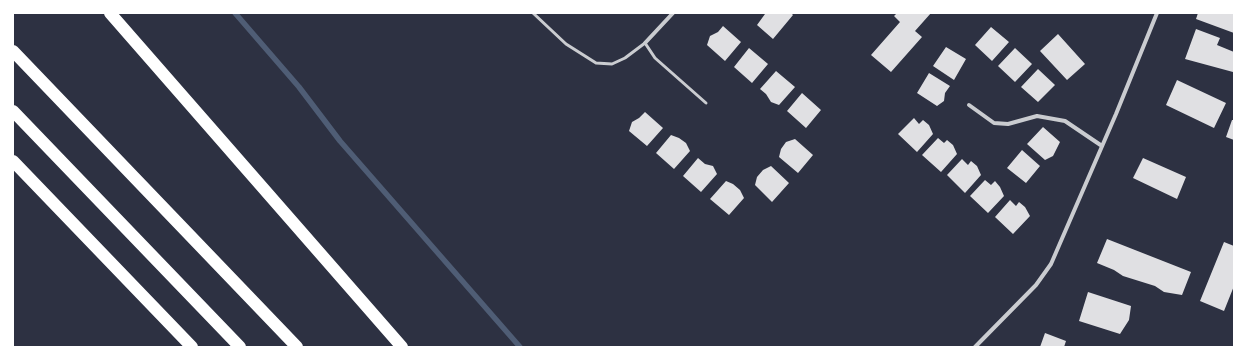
<!DOCTYPE html>
<html>
<head>
<meta charset="utf-8">
<style>
	body { margin:0 }
	#map { position:relative; width:1247px; height:360px; overflow:hidden; background:#2d3142; font-family:Quicksand,sans-serif }
	canvas { display:block }
	.frame { position:absolute; inset:0; border:14px solid #fff; pointer-events:none }
</style>
</head>
<body>
<div id="map">
<canvas width="1247" height="360"></canvas>
<div class="frame"></div>
</div>
<script>
const ctx = document.querySelector('canvas').getContext('2d');
ctx.lineJoin = 'round';
const toPath = rows => new Path2D(rows.map(r => 'M' + r).join(''));
function strokePath(path, color, width, dash) { ctx.strokeStyle = color; ctx.lineWidth = width; ctx.lineCap = dash ? 'butt' : 'round'; ctx.setLineDash(dash || []); ctx.stroke(path); }
function fill(path, color) { ctx.fillStyle = color; ctx.fill(path, 'evenodd'); }
strokePath(toPath([
	[235,13,299,87,340,141,520,347]
]), '#4f5d75', 5.5);
fill(toPath([
	[763,13,791,13,793,15,773,39,757,25,765,14],
	[897,13,931,13,915,31,922,37,891,72,871,55,900,22,894,16],
	[1198,13,1234,13,1234,33,1196,19],
	[723,26,741,42,725,61,707,45,710,36,718,32],
	[991,27,1009,42,992,61,975,45],
	[1196,29,1220,38,1217,45,1234,52,1233,72,1185,59],
	[1058,34,1085,64,1067,80,1040,51],
	[946,47,966,59,954,80,933,66],
	[749,48,768,64,752,83,734,67],
	[1015,48,1032,64,1015,82,998,66],
	[1038,69,1055,85,1038,102,1021,87],
	[776,71,795,87,779,105,771,102,766,94,760,89],
	[929,73,950,86,945,93,944,101,937,106,917,93],
	[1177,80,1226,103,1214,128,1166,105],
	[802,93,821,110,806,128,787,111],
	[645,112,663,128,647,146,629,131,632,122,639,118],
	[914,118,919,124,923,120,929,125,933,134,917,152,898,134],
	[1232,120,1234,120,1234,140,1226,137],
	[1043,127,1060,142,1053,156,1045,160,1027,144],
	[671,135,679,138,686,143,690,151,674,169,656,153],
	[938,138,944,143,947,140,953,145,957,154,941,172,922,155],
	[795,139,813,155,798,173,779,157,781,149,786,142],
	[1022,150,1040,166,1026,183,1007,168],
	[698,158,705,164,713,166,717,174,701,192,683,176],
	[1143,158,1186,177,1177,199,1133,178],
	[962,159,968,165,971,161,977,166,981,175,965,193,947,175],
	[771,166,789,183,772,202,755,185,757,177,763,170],
	[985,180,991,185,995,181,1000,187,1004,196,988,213,970,196],
	[726,181,733,184,740,190,744,198,729,215,710,199],
	[1010,200,1016,206,1019,202,1025,207,1030,216,1013,234,995,217],
	[1107,239,1191,272,1182,295,1164,292,1155,286,1123,276,1114,270,1097,263],
	[1224,242,1234,246,1234,286,1224,311,1200,301],
	[1088,292,1131,306,1129,320,1120,334,1079,321],
	[1045,333,1066,341,1064,347,1040,347]
]), '#e0e0e3');
strokePath(toPath([
	[533,13,566,44,596,63,612,64,625,58,645,43,655,58,706,103]
]), '#caccd0', 3);
strokePath(toPath([
	[645,43,673,13],
	[969,105,994,123,1008,124,1037,116,1065,121,1102,146],
	[975,347,1036,285,1051,264,1116,114,1157,13]
]), '#caccd0', 4);
strokePath(toPath([
	[110,13,402,347],
	[13,51,297,347],
	[13,111,240,347],
	[13,161,192,347]
]), '#fff', 12);
</script>
</body>
</html>
